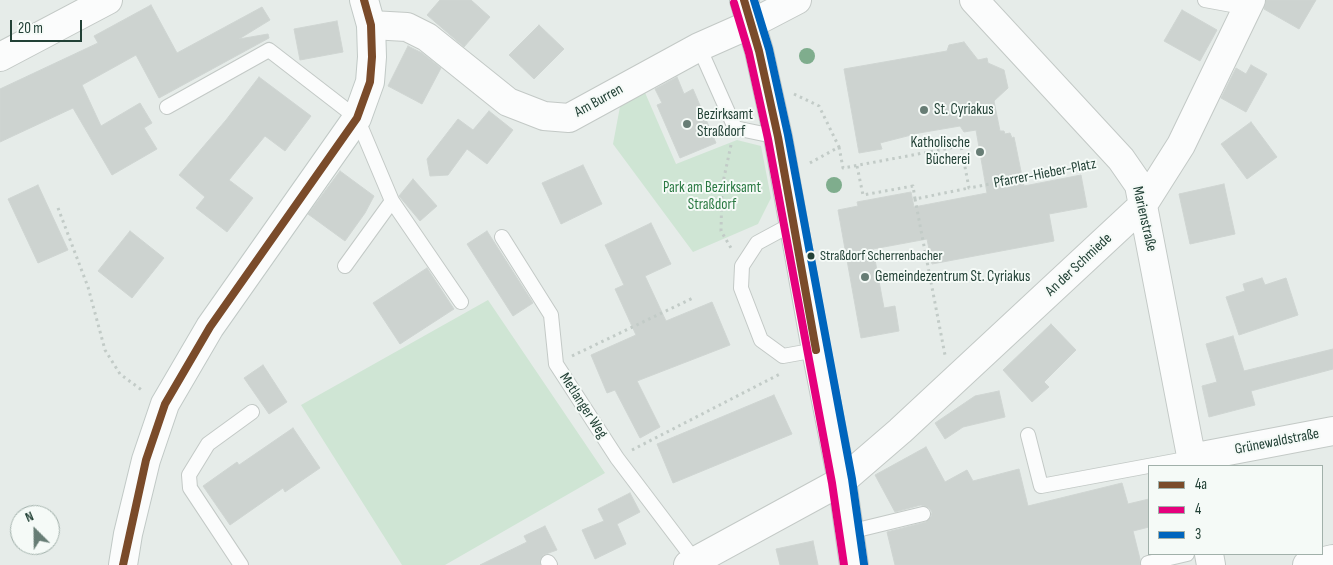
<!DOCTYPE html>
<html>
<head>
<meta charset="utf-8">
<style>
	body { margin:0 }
	#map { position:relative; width:1333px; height:565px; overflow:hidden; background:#e6ece9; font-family:"Sofia Sans Condensed",sans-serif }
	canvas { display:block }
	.legend { position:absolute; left:1148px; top:465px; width:175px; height:90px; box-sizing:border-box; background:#f5faf7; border:1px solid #a1b0aa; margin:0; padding:6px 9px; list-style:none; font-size:15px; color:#224136 }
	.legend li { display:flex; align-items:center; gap:10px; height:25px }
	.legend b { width:25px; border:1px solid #a1b0aa }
	.north { position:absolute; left:10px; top:505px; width:50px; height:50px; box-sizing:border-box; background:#f5faf7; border:1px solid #a1b0aa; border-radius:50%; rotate:337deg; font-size:14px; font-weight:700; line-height:20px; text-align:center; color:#224136 }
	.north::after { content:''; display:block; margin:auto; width:18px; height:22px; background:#677d75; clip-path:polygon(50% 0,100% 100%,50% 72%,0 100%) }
	.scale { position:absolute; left:10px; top:20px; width:72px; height:22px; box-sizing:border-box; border:2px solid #224136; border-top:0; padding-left:6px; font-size:15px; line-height:18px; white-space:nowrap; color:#224136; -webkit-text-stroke:4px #f5faf7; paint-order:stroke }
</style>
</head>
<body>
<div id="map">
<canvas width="1333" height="565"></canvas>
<ul class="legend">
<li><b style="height:6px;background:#7a4b2a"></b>4a</li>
<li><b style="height:6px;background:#e5007d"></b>4</li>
<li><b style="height:6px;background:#0065bd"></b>3</li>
</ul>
<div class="north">N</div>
<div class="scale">20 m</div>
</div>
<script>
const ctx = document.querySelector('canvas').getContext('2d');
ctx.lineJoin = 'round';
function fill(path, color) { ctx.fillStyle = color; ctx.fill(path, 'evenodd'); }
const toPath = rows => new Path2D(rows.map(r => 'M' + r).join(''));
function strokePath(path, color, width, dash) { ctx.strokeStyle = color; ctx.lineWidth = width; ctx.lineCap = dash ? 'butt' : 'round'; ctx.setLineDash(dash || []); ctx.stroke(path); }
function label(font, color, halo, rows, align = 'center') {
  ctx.font = font + ' "Sofia Sans Condensed",sans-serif'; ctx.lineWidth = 4; ctx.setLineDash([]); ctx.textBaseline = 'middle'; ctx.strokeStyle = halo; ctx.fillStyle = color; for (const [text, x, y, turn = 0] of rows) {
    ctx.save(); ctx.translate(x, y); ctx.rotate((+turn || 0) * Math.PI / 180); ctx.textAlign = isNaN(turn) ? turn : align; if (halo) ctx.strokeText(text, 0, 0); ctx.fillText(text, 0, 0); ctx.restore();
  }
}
fill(toPath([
	[643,88,676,164,737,140,761,146,771,198,758,224,693,252,613,144,622,96],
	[488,300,605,473,445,565,402,565,301,405]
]), '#cfe5d4');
const building = toPath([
	[440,0,471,0,490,17,464,47,427,15,440,0],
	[1266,0,1316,0,1299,29,1264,9,1266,0],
	[151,5,177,53,262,7,270,20,239,39,268,34,269,38,159,98,136,55,82,85,101,126,140,103,152,123,144,128,157,149,112,175,73,108,0,142,0,89,98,43,94,36,151,5],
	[1182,10,1217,30,1200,61,1164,41,1182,10],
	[337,21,343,52,300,60,294,29,337,21],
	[539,25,564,49,534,79,509,55,539,25],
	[964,42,978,60,987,58,988,63,1004,70,1008,88,994,101,1000,131,1004,131,1005,134,1010,133,1012,138,1014,137,1024,186,1081,175,1087,207,1049,214,1054,241,932,264,927,239,873,249,884,308,895,306,899,331,861,338,838,210,858,206,857,202,911,192,914,207,987,193,976,130,964,132,960,126,919,133,880,143,882,149,859,153,844,69,947,51,949,45,964,42],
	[408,46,422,53,441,68,422,104,388,86,408,46],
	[1251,65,1267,74,1246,112,1221,98,1236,68,1246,74,1251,65],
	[259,77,311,116,285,151,265,136,229,180,253,198,227,232,196,208,205,197,179,175,226,120,259,77],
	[677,77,684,94,693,89,716,143,680,158,657,105,662,103,655,89,677,77],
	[489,111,513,130,487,164,467,149,448,175,430,176,427,159,458,119,473,130,489,111],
	[1251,122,1277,157,1247,179,1221,144,1251,122],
	[583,165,602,204,561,224,542,183,583,165],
	[340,171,374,196,365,213,345,241,308,214,340,171],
	[413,179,437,206,420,221,399,196,413,179],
	[1224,184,1235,234,1190,244,1179,194,1224,184],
	[38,185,68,250,38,263,8,199,38,185],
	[651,223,671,264,645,276,666,321,712,302,730,345,637,381,660,427,640,438,615,390,607,393,591,355,636,335,615,289,624,285,605,245,651,223],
	[130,231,164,258,132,298,98,271,130,231],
	[487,231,533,303,513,316,467,244,487,231],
	[427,268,454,309,400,344,373,303,427,268],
	[1262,278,1265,285,1286,278,1298,315,1239,335,1226,297,1245,291,1243,284,1262,278],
	[1051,324,1076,350,1044,382,1049,387,1032,402,1003,370,1051,324],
	[1233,336,1244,371,1333,349,1333,369,1251,391,1255,405,1209,417,1202,386,1217,382,1206,344,1233,336],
	[263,365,287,402,269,414,244,378,263,365],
	[999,391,1005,417,963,427,945,439,935,423,975,396,999,391],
	[774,395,792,434,673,483,657,444,774,395],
	[293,428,320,468,285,492,283,488,230,525,203,486,237,462,239,465,293,428],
	[926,447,945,482,967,470,973,481,1019,469,1028,506,1122,483,1128,504,1149,499,1149,527,1133,531,1140,559,1140,565,895,565,887,532,926,522,931,517,932,512,929,508,921,505,895,512,875,475,926,447],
	[630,493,640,512,617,524,626,544,595,559,582,530,604,521,598,509,630,493],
	[545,526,557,550,543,555,540,565,480,565,527,542,524,536,545,526],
	[813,541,818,565,780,565,776,549,813,541]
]);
fill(building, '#cdd3d0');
strokePath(building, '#cfd5d2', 1);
const service = toPath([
	[1205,0,1248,8],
	[699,47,735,128,778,137],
	[167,107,269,50,357,118,392,201,461,302],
	[794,223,757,243,742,266,741,288,761,340,783,356,816,350],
	[502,237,551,315,556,364,617,458,695,561],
	[345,266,392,201],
	[1028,435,1041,486,1191,458],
	[849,532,923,514],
	[548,562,550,565],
	[1148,563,1187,554],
	[241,565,190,488,189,475,208,444,252,412]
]);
const minor = toPath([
	[974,0,1121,159,1139,185,1193,466],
	[371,25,407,27,427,37,508,102,544,116,569,118,699,47,751,24,797,0],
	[0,57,108,0],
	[1191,458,1333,431],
	[1209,554,1211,565],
	[688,565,842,481,900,431,1143,205,1181,145,1251,0],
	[1307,565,1333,559]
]);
const secondary = toPath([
	[744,0,759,51,778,137,816,350,842,481,854,565],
	[123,565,128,534,146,460,165,404,210,327,357,118,370,82,372,57,371,25,364,0]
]);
strokePath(service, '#c3c9c6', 16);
strokePath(minor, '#c3c9c6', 30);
strokePath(secondary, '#c1c9c6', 30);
strokePath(toPath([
	[794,94,819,106,839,147,808,164],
	[731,145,722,187,721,231,731,248],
	[839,147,843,168,961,146,969,188,1091,165],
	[857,166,863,195,913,186,915,199,969,188],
	[915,199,945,355],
	[58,208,88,287,105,350,120,374,143,391],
	[572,356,693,298],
	[632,450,780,374]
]), '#c2cbc7', 3, [2.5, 4]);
strokePath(service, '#fbfcfc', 14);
strokePath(minor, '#fbfcfc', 28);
strokePath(secondary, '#fbfcfc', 28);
strokePath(toPath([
	[744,0,759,51,778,137,816,350],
	[123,565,146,460,165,404,210,327,357,118,370,82,372,57,371,25,364,0]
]), '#7a4b2a', 8);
strokePath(toPath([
	[734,3,749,53,768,139,832,483,844,565]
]), '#e5007d', 8);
strokePath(toPath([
	[754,0,769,49,788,135,852,479,864,564]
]), '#0065bd', 8);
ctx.fillStyle = '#7fad8d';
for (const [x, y] of [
	[807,56],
	[834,185]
]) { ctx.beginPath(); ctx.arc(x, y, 8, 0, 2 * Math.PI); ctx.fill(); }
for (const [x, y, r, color] of [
	[924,110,5,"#677d75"],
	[687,124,5,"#677d75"],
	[980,152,5,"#677d75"],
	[811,256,4.5,"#224136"],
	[865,277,5,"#677d75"]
]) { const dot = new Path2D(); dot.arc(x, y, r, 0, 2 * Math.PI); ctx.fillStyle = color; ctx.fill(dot); strokePath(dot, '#f5faf7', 2); }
label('14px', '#224136', '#f5faf7', [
	["Straßdorf Scherrenbacher",820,256]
], 'left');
label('15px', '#224136', '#f5faf7', [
	["Am Burren",599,101,-29],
	["Pfarrer-Hieber-Platz",1045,174,-11],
	["Marienstraße",1144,219,77],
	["An der Schmiede",1079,265,-43],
	["Metlanger Weg",583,406,57],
	["Grünewaldstraße",1277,442,-11]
]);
label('15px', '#224136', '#f5faf7', [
	["St. Cyriakus",934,110],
	["Bezirksamt",697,115],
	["Straßdorf",697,132],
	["Katholische",970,143,"right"],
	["Bücherei",970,160,"right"],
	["Gemeindezentrum St. Cyriakus",875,277]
], 'left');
label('15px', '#2a7942', '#f5faf7', [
	["Park am Bezirksamt",712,188],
	["Straßdorf",712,205]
]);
</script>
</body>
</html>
